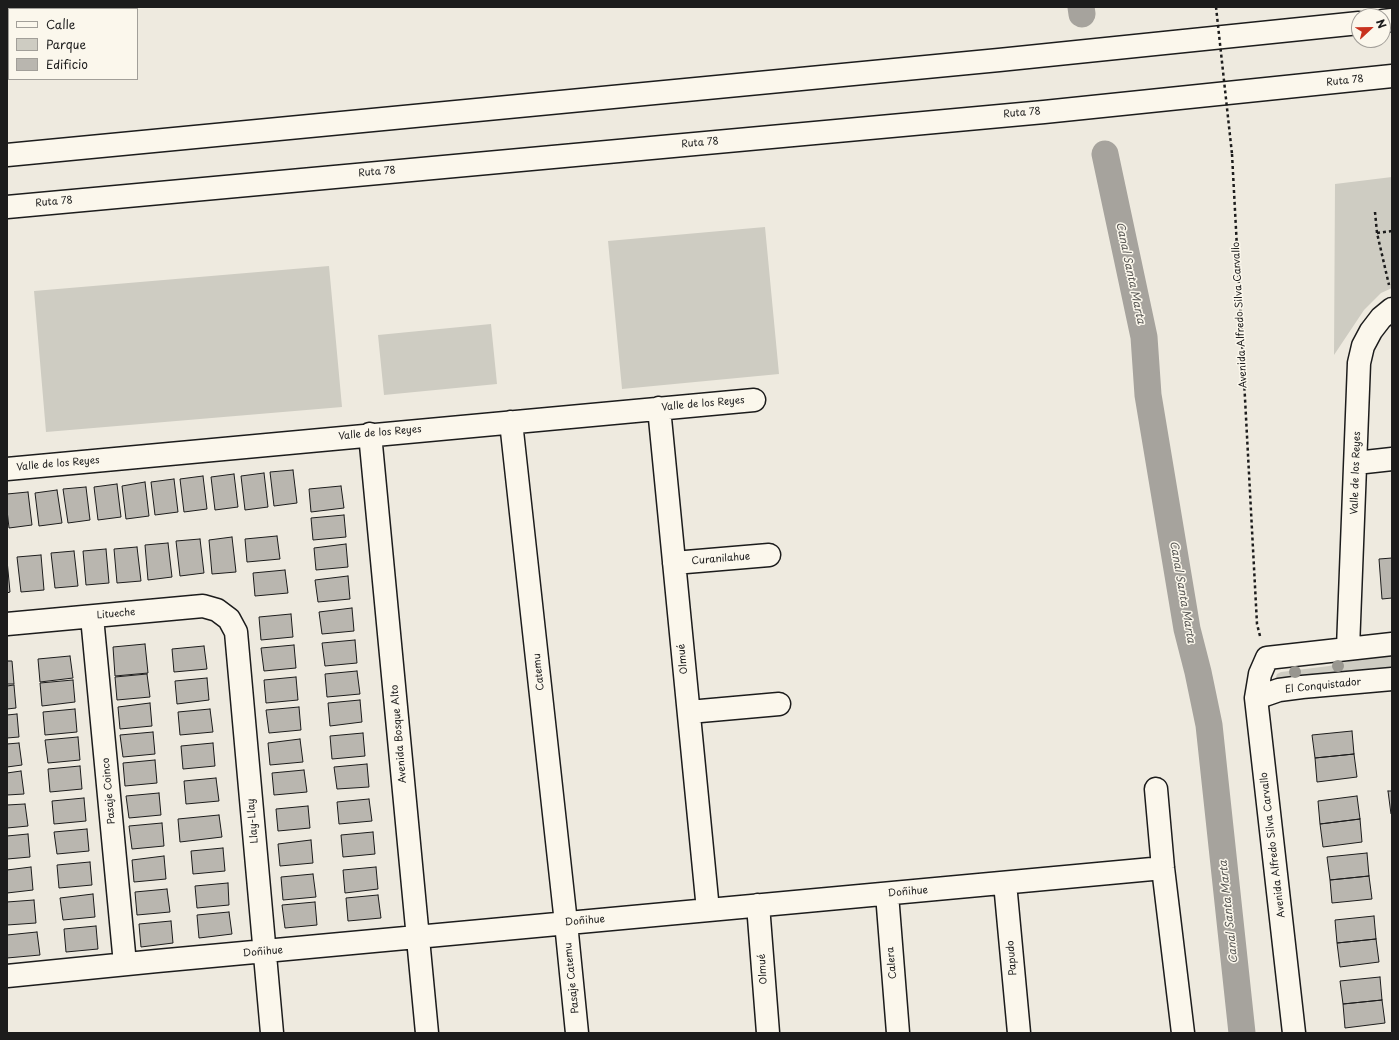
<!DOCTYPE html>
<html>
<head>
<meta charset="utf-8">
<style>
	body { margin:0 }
	#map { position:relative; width:1399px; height:1040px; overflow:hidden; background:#eeeadf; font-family:"Playpen Sans",sans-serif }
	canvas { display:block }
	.frame { position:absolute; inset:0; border:8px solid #1c1c1c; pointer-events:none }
	.legend { position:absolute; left:8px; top:8px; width:130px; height:72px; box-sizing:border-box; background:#fbf7ec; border:1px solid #a29f99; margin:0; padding:5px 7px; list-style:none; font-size:12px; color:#1c1c1c }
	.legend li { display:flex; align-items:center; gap:8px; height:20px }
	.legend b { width:20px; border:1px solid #a29f99 }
	.north { position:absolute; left:1351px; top:8px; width:40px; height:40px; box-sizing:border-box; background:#fbf7ec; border:1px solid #a29f99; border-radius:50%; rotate:68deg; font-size:11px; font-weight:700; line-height:16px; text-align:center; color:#1c1c1c }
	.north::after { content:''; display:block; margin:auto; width:14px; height:18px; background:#c8321e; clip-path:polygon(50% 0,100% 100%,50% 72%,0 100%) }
</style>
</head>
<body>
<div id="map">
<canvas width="1399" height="1040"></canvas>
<div class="frame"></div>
<ul class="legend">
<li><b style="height:5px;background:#fbf7ec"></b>Calle</li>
<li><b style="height:11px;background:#ceccc2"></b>Parque</li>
<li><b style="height:11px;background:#b9b6af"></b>Edificio</li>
</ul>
<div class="north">N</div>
</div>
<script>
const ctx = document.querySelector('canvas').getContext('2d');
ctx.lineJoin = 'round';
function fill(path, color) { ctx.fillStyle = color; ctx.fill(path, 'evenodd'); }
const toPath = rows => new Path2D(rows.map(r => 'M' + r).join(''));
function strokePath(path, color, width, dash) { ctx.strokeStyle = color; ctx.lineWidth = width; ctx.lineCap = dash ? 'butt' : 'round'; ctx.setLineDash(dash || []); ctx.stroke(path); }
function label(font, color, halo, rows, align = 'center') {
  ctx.font = font + ' "Playpen Sans",sans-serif'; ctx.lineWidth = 3; ctx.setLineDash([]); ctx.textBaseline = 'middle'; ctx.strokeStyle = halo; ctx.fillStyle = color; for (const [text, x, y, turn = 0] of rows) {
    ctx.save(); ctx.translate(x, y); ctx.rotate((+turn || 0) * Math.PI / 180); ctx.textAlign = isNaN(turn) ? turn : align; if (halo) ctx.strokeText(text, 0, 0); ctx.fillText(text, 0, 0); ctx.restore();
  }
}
fill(toPath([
	[1392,177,1392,288,1381,293,1364,310,1334,355,1335,184],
	[765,227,779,374,622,389,608,241],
	[329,266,342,407,46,432,34,291],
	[491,324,497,384,384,395,378,335],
	[1392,656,1392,668,1280,679,1276,677,1277,674,1281,672,1329,666,1353,660]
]), '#ceccc2');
strokePath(toPath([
	[1081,7,1082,14],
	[1105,154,1144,337,1148,395,1187,629,1198,672,1209,725,1242,1033]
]), '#a6a39d', 27);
const building = toPath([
	[293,470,297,503,274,506,270,472,293,470],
	[264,473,268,507,245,510,241,476,264,473],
	[234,474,238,507,215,510,211,477,234,474],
	[203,476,207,509,184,512,180,479,203,476],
	[174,479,178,512,155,515,151,482,174,479],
	[145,482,149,516,126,519,122,486,145,482],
	[117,484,121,517,98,520,94,487,117,484],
	[341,486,344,508,311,512,309,489,341,486],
	[86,487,90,520,68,523,63,489,86,487],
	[57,490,62,523,39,526,35,493,57,490],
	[28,492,32,525,9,528,7,510,7,494,28,492],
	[344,515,346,537,313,540,311,518,344,515],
	[277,536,280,559,247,562,245,539,277,536],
	[232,537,236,572,212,574,209,540,232,537],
	[200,539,204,573,180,576,176,541,200,539],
	[168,543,172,577,148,580,145,545,168,543],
	[346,544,348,567,316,570,314,548,346,544],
	[137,547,141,581,117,583,114,549,137,547],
	[106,549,109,583,86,585,83,551,106,549],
	[74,551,78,586,55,588,51,553,74,551],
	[41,555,44,590,21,592,17,557,41,555],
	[1392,558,1392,598,1382,599,1379,559,1392,558],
	[7,560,10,592,7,593,7,560],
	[285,570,288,593,255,596,253,573,285,570],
	[348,576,350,599,318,602,315,580,348,576],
	[352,608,354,631,322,634,319,612,352,608],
	[291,614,293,637,261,640,259,617,291,614],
	[355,640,357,663,325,666,322,643,355,640],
	[145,644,148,673,115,676,113,647,145,644],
	[294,645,296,668,264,671,261,648,294,645],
	[204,646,207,669,174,672,172,649,204,646],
	[70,656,73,678,40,682,38,659,70,656],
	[7,661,12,661,14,684,7,684,7,661],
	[357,671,360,694,327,697,325,674,357,671],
	[147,674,150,697,117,700,115,677,147,674],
	[296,677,298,700,266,703,264,680,296,677],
	[207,678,209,700,177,704,175,681,207,678],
	[73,680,75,702,42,706,40,683,73,680],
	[14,685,16,708,7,709,7,686,14,685],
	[360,700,362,722,330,726,328,703,360,700],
	[150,703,152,726,120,729,118,707,150,703],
	[299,707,301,730,269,733,266,710,299,707],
	[75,709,77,732,45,735,43,712,75,709],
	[210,709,213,732,180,735,178,712,210,709],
	[17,714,19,737,7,738,7,715,17,714],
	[1352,731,1354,754,1315,758,1312,735,1352,731],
	[153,732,155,754,123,757,120,735,153,732],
	[363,733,365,756,332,759,330,736,363,733],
	[78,737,80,760,48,763,45,740,78,737],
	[300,739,303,762,270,765,268,743,300,739],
	[19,743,22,765,7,767,7,744,19,743],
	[213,743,215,766,183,769,181,746,213,743],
	[1354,754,1357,777,1317,782,1315,758,1354,754],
	[155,760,157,783,125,786,123,763,155,760],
	[367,764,369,787,337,789,334,767,367,764],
	[80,766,82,789,50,792,48,769,80,766],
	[304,770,307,792,274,795,272,773,304,770],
	[21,771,24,794,7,795,7,773,21,771],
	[216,778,219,801,186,804,184,781,216,778],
	[1388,791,1392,791,1392,814,1391,814,1388,791],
	[159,793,161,815,129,818,126,796,159,793],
	[1357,796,1360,819,1320,824,1318,801,1357,796],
	[84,798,86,821,54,824,52,801,84,798],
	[369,799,372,821,339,824,337,802,369,799],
	[25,804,28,826,7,828,7,805,25,804],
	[308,806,310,828,278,831,276,809,308,806],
	[219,815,222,837,180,842,178,819,219,815],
	[1360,819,1362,842,1323,847,1320,824,1360,819],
	[162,823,164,846,132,849,129,826,162,823],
	[87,829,89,851,57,854,54,832,87,829],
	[373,832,375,854,343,857,341,835,373,832],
	[28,834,30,857,7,859,7,836,28,834],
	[311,840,313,863,280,866,278,844,311,840],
	[223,848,225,871,193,874,191,851,223,848],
	[1367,853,1369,876,1330,880,1327,857,1367,853],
	[164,856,166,879,134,882,132,860,164,856],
	[90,862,92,885,59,888,57,865,90,862],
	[31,867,33,890,7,893,7,870,31,867],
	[376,867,378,889,345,893,343,870,376,867],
	[313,874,316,897,283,900,281,877,313,874],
	[1369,876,1372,899,1332,903,1330,880,1369,876],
	[228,883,229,905,197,908,195,886,228,883],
	[167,889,170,912,137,915,135,892,167,889],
	[93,894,95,917,63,920,60,898,93,894],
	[378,895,381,918,348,921,346,898,378,895],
	[34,900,36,923,7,925,7,902,34,900],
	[315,902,317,925,285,928,282,905,315,902],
	[229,912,232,934,199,938,197,915,229,912],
	[1374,916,1376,939,1337,943,1335,920,1374,916],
	[171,921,173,943,141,947,139,924,171,921],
	[96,926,98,949,66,952,64,929,96,926],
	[37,932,40,955,7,958,7,935,37,932],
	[1376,939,1379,962,1340,967,1337,943,1376,939],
	[1380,977,1382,1000,1343,1004,1340,981,1380,977],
	[1382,1000,1385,1023,1345,1028,1343,1004,1382,1000]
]);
fill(building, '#b9b6af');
strokePath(building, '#1c1c1c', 1);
const minor = toPath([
	[659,408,708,910],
	[511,422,566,923,577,1033],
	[370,434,427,1033],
	[1356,463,1392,459],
	[7,469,754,400],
	[674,563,769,555],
	[92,617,125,964],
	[7,624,203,606,217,610,229,619,236,632,272,1033],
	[1348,648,1359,363,1363,346,1371,331,1381,318,1392,309],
	[1256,698,1279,690,1302,687,1392,679],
	[689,712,779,704],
	[1156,789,1163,868,1183,1033],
	[1005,883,1019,1033],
	[887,894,898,1033],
	[758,905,768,1033],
	[7,976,157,961,1163,868],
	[1294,1033,1256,698,1260,674,1267,658,1392,644]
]);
const highway = toPath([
	[1383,21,1392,20],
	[7,155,999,60,1359,23],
	[7,207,1044,112,1392,76]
]);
strokePath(minor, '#1c1c1c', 25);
strokePath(highway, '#1c1c1c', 25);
strokePath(toPath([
	[1232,154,1257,624,1260,636],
	[1375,212,1377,233,1389,285],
	[1377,233,1392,231]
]), '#1c1c1c', 2.5, [3, 3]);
strokePath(minor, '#fbf7ec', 22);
strokePath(highway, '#fbf7ec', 22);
strokePath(toPath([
	[1216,7,1232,154]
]), '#1c1c1c', 2.5, [3, 3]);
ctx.fillStyle = '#98968f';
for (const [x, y] of [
	[1338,666],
	[1295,672]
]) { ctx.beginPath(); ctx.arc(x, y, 6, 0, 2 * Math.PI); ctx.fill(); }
label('10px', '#1c1c1c', '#fbf7ec', [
	["Ruta 78",1345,81,-6],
	["Ruta 78",1022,113,-5],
	["Ruta 78",700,143,-5],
	["Ruta 78",377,172,-5],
	["Ruta 78",54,202,-5],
	["Avenida Alfredo Silva Carvallo",1240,315,-93],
	["Valle de los Reyes",703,404,-5],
	["Valle de los Reyes",380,433,-5],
	["Valle de los Reyes",58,464,-5],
	["Valle de los Reyes",1356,473,-88],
	["Curanilahue",721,559,-5],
	["Litueche",116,614,-5],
	["Olmué",683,659,-96],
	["Catemu",539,672,-96],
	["El Conquistador",1323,686,-6],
	["Avenida Bosque Alto",399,734,-95],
	["Pasaje Coinco",109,791,-95],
	["Llay-Llay",253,821,-95],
	["Avenida Alfredo Silva Carvallo",1273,845,-97],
	["Doñihue",908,892,-5],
	["Doñihue",585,921,-5],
	["Doñihue",263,952,-5],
	["Papudo",1012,958,-95],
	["Calera",892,963,-95],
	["Olmué",763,969,-94],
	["Pasaje Catemu",572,978,-96]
]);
label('italic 11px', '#5a5956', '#fbf7ec', [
	["Canal Santa Marta",1130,273,78],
	["Canal Santa Marta",1182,592,80],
	["Canal Santa Marta",1229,912,-96]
]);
</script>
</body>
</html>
